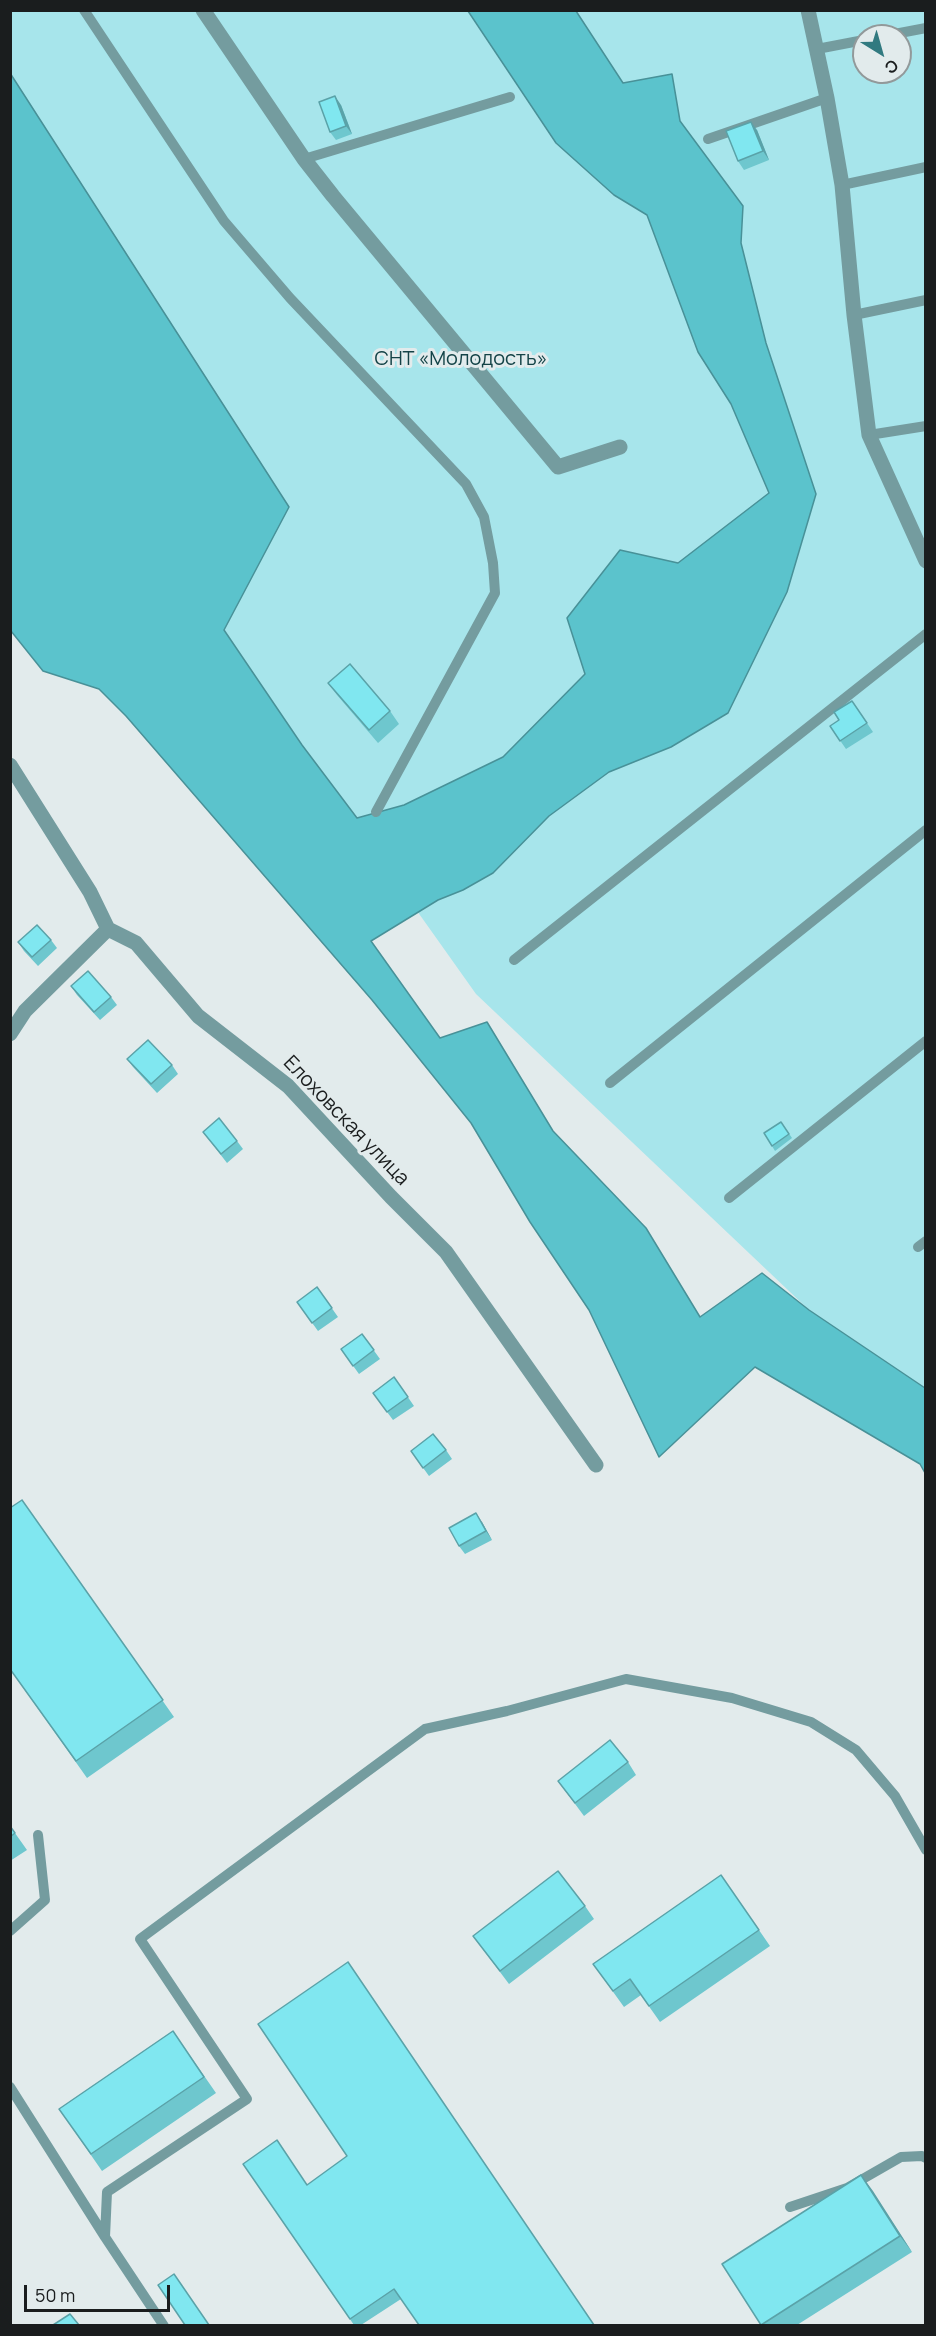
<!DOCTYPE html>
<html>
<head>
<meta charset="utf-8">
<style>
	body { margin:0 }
	#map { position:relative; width:936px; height:2336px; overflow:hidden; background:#e2ebec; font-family:Manrope,sans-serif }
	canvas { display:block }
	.frame { position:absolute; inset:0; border:12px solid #1a1d1e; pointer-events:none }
	.north { position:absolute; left:852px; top:24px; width:60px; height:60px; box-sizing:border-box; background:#e2ebec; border:2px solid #92999a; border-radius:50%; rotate:143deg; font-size:16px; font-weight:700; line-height:24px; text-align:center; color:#1a1d1e }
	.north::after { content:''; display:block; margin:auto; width:21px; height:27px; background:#317a80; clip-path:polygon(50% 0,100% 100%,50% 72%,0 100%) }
	.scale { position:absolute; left:24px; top:2285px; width:146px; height:27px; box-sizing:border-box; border:3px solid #1a1d1e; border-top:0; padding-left:8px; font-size:18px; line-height:21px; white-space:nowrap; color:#1a1d1e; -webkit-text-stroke:4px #e2ebec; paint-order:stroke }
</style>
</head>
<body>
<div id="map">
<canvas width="936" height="2336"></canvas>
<div class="frame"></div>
<div class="north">С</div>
<div class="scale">50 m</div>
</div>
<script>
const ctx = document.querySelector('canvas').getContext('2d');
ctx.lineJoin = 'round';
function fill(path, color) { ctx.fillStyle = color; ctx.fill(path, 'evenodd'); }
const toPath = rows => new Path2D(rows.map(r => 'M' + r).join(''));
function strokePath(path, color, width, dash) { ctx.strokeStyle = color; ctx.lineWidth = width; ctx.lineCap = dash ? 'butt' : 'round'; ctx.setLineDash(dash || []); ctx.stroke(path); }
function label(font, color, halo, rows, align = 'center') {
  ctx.font = font + ' Manrope,sans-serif'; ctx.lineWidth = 6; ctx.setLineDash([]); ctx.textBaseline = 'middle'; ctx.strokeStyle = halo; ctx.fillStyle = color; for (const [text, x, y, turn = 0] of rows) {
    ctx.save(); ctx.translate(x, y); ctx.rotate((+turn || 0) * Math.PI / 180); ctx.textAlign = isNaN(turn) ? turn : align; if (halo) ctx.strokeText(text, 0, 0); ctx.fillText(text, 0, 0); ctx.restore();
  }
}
fill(toPath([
	[10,11,925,11,925,1388,809,1310,476,994,405,894,374,813,357,818,302,745,224,630,271,539,11,136],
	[864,36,900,36,900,72,864,72]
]), '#a7e5eb');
const water = toPath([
	[468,11,576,11,623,83,672,74,680,121,743,206,741,243,766,343,816,494,787,592,728,713,671,747,609,772,549,816,493,873,463,890,438,900,371,941,440,1038,487,1022,553,1131,646,1228,700,1317,762,1273,809,1310,925,1388,925,1473,920,1464,755,1367,659,1457,589,1310,530,1222,471,1123,372,1000,126,716,99,689,43,671,11,631,10,73,289,507,224,630,302,745,357,818,404,805,503,757,585,674,567,618,620,550,678,563,769,493,731,404,698,352,647,215,614,195,556,143,468,11]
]);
fill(water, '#5bc3cc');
strokePath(water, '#489198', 1.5);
strokePath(toPath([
	[84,10,224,221,290,298,466,484,484,517,493,563,495,593,376,812],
	[884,36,926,28],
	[817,49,864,40],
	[708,139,827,98],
	[304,159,510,97],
	[842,185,926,167],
	[854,315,926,300],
	[869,435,926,426],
	[514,960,926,634],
	[610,1083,926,830],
	[729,1198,926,1041],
	[918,1247,926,1241],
	[10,1931,45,1900,38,1835],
	[10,2087,105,2237],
	[790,2207,847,2188,901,2157,922,2156,926,2158],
	[164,2326,105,2237,107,2192,247,2099,140,1939,425,1729,507,1711,626,1679,732,1698,811,1722,856,1750,895,1796,926,1850]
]), '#749c9f', 10);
strokePath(toPath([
	[203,10,304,159,333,196,558,467,620,447],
	[808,10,827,98,842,185,854,315,869,435,926,561],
	[10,765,90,892,108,929,136,943,198,1016,288,1086,391,1197,446,1252,596,1465],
	[10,1034,25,1011,108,929]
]), '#749c9f', 15);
fill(toPath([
	[341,105,352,134,336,140,330,132],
	[757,130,769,160,744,170,738,161],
	[328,683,390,711,399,724,378,743,337,695],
	[852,701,873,732,846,749,830,726,839,720],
	[51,940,57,948,38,966,24,951,18,942],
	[71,986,111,997,117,1005,100,1020,77,995],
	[127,1059,172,1065,178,1074,157,1093,133,1067],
	[781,1122,792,1138,775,1151,772,1146],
	[203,1132,237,1141,243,1149,227,1163],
	[317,1287,338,1317,318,1331,297,1302],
	[362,1334,380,1359,359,1374,341,1349],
	[394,1377,414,1406,393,1420,373,1393],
	[446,1450,452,1459,429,1476,411,1451],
	[22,1500,174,1717,87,1778,10,1669],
	[482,1522,492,1540,465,1554,459,1546],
	[628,1762,636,1775,584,1816,558,1781],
	[10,1826,27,1850,10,1861],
	[721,1875,770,1946,660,2022,641,1995,624,2007,593,1964],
	[585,1906,594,1919,509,1984,473,1936],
	[348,1962,401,2299,361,2325,354,2325,243,2164,308,2185,347,2156],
	[173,2031,216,2093,102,2171,59,2109],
	[861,2175,912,2252,797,2325,761,2325,722,2264]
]), '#6ec7ce');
fill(toPath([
	[335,96,341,105,352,134,346,126],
	[751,122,757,130,769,160,763,151],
	[476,1513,482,1522,492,1540,486,1531],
	[861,2175,873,2191,912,2252,900,2236]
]), '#5aa2a8');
const building = toPath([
	[335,96,346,126,330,132,319,102,335,96],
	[751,122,763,151,738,161,726,131,751,122],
	[350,664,390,711,369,730,328,683,350,664],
	[852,701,867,723,840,741,830,726,839,720,834,712,852,701],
	[37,925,51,940,32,957,18,942,37,925],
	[88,971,111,997,94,1012,71,986,88,971],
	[148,1040,172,1065,151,1084,127,1059,148,1040],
	[219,1118,237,1141,221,1154,203,1132,219,1118],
	[781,1122,789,1134,772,1146,764,1133,781,1122],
	[317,1287,332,1308,312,1323,297,1302,317,1287],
	[362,1334,374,1350,353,1366,341,1349,362,1334],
	[394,1377,408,1397,387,1412,373,1393,394,1377],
	[433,1434,446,1450,423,1468,411,1451,433,1434],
	[22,1500,163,1700,76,1761,10,1669,10,1508,22,1500],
	[476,1513,486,1531,459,1546,449,1528,476,1513],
	[610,1740,628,1762,575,1803,558,1781,610,1740],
	[10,1826,15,1833,10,1837,10,1826],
	[558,1871,585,1906,500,1971,473,1936,558,1871],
	[721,1875,759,1930,649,2006,630,1979,613,1991,593,1964,721,1875],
	[348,1962,594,2325,419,2325,394,2289,350,2319,243,2164,277,2140,307,2185,347,2156,258,2024,348,1962],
	[173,2031,204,2077,91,2154,59,2109,173,2031],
	[861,2175,900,2236,761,2325,722,2264,861,2175],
	[174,2274,209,2325,185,2325,158,2285,174,2274],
	[70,2314,79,2325,53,2325,70,2314]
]);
fill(building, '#80e7f0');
strokePath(building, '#5aa2a8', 1.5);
label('20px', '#134347', '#e2ebec', [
	["СНТ «Молодость»",461,359]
]);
label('20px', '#1a1d1e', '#e2ebec', [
	["Елоховская улица",346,1121,46]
]);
</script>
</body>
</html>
